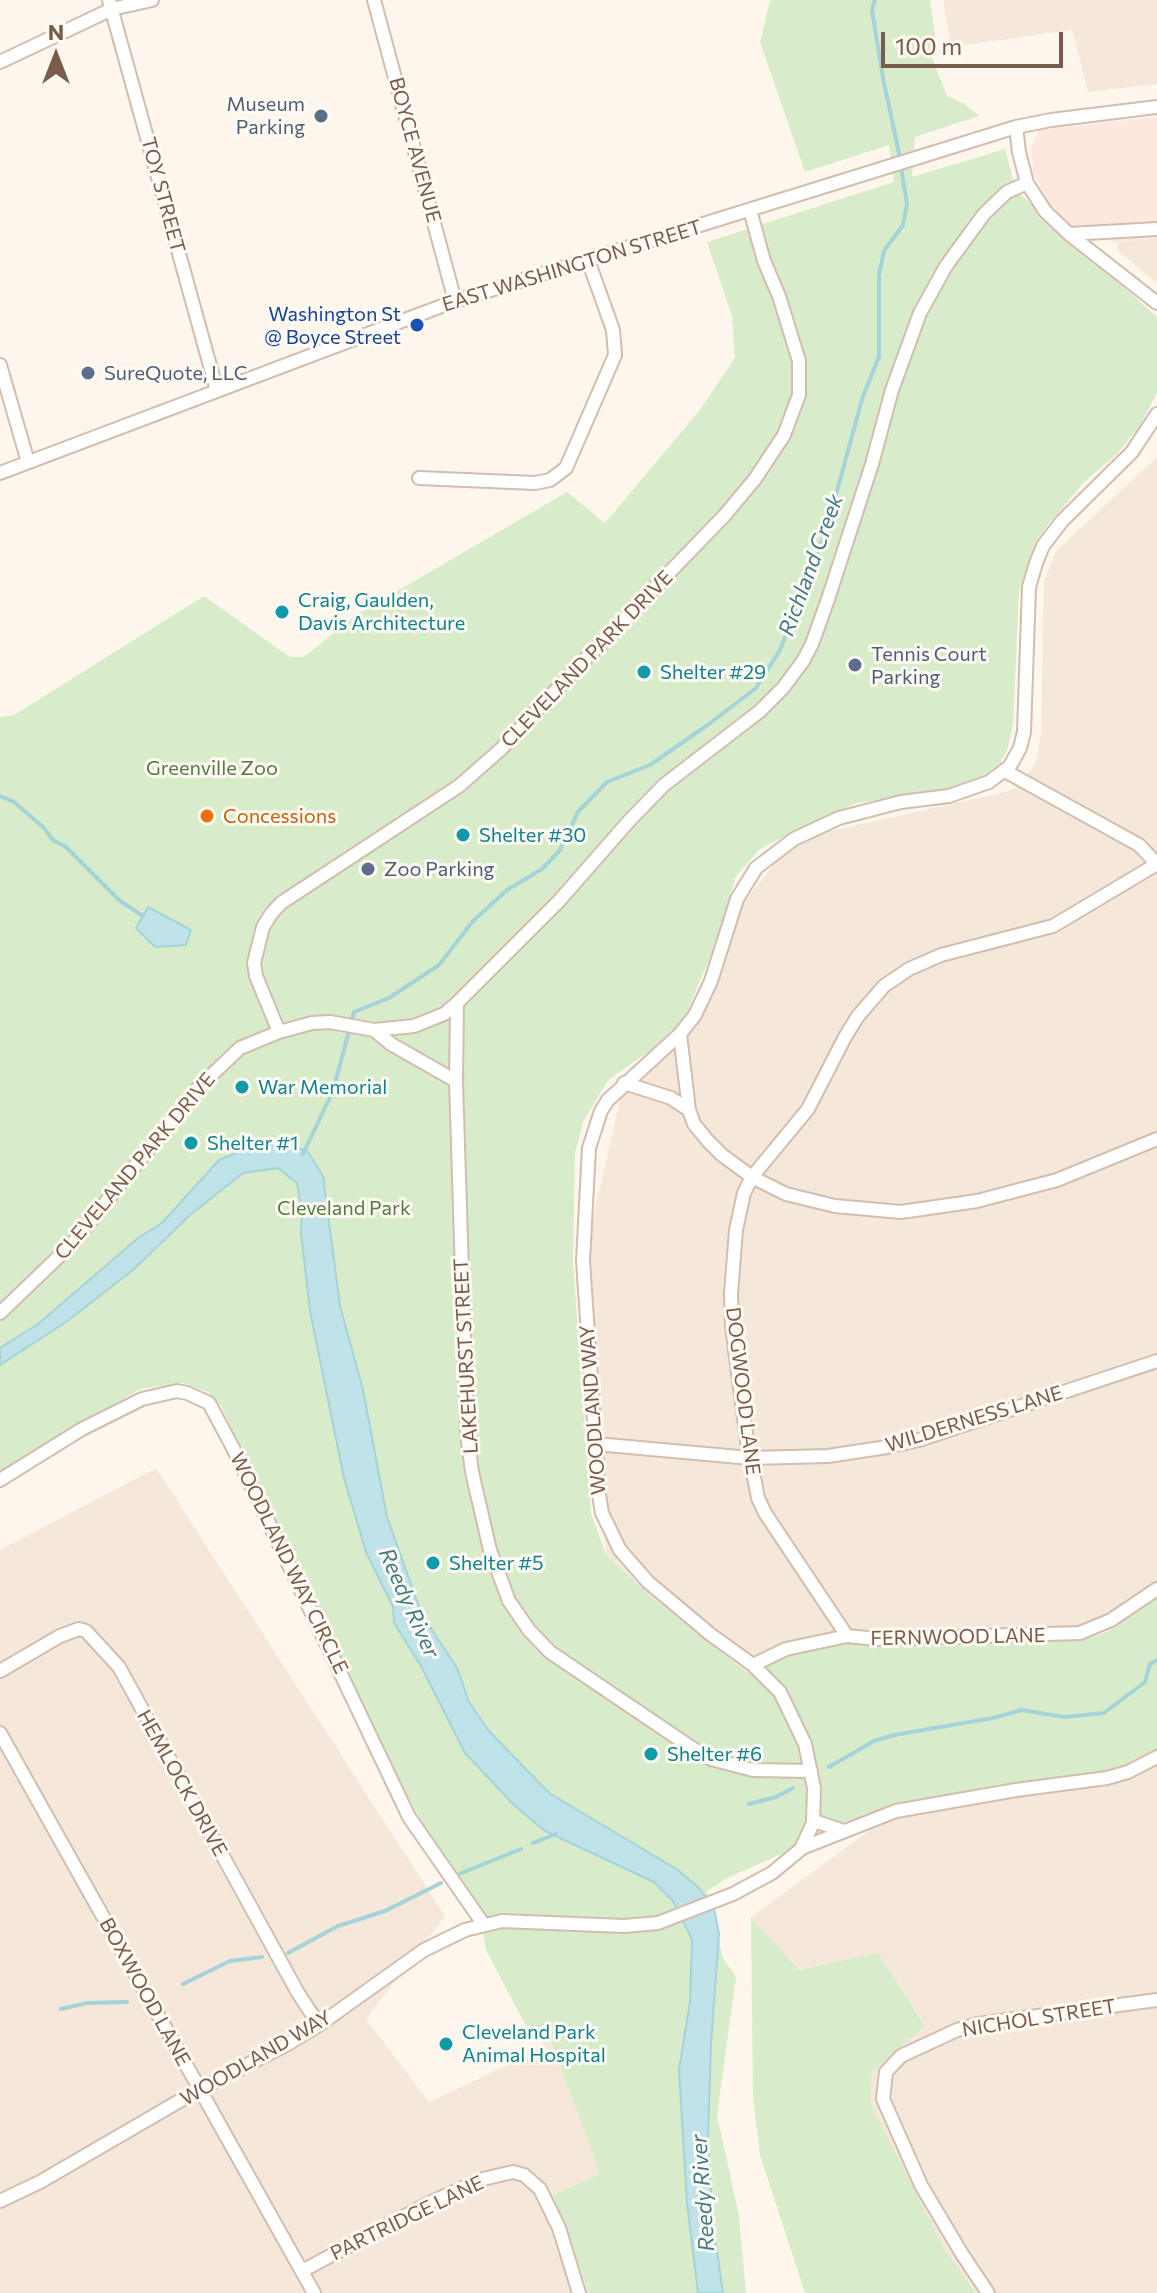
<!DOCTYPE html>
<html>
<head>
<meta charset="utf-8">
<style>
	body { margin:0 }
	#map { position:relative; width:1157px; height:2293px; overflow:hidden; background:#fdf6ec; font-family:Commissioner,sans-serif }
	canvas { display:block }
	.north { position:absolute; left:16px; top:16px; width:80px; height:80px; -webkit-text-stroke:6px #fffaf3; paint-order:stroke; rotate:0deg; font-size:22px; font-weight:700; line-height:32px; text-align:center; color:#7a5c4d }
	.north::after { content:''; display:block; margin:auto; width:28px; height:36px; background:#7a5c4d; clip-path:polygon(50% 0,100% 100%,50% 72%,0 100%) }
	.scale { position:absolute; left:881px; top:32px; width:182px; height:36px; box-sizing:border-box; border:4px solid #7a5c4d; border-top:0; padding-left:10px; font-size:24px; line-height:28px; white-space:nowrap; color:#7a5c4d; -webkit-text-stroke:6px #fffaf3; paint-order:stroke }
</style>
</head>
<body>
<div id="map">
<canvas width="1157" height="2293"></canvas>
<div class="north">N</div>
<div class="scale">100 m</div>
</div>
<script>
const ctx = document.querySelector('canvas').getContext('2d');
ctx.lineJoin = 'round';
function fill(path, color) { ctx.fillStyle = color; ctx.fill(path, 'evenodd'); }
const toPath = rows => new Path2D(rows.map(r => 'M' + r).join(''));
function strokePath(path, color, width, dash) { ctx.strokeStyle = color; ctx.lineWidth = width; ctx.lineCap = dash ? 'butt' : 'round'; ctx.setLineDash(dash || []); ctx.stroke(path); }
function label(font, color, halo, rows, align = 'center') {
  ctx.font = font + ' Commissioner,sans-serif'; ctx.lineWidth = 6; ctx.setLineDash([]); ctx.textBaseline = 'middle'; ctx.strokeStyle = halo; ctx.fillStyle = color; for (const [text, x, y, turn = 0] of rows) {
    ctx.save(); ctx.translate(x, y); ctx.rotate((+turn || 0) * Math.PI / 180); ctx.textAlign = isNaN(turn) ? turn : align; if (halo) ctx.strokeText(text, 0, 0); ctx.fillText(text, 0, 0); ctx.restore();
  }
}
fill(toPath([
	[943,0,1157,0,1157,84,1088,92,1072,30,951,47],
	[1157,238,1157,283,1118,251,1117,243],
	[1157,457,1157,1593,1057,1636,983,1644,847,1643,819,1646,780,1658,748,1672,654,1599,606,1555,583,1261,624,1083,687,1028,730,920,794,839,1006,792,1015,788,1035,765,1041,735,1044,581,1057,550],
	[156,1468,445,1916,366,2019,429,2102,508,2065,550,2038,600,2174,553,2195,589,2293,0,2293,0,1550],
	[1157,1756,1157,2293,976,2293,945,2250,870,2102,872,2072,925,2025,878,1954,799,1970,751,1917,896,1811]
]), '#f5e8da');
fill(toPath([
	[1157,117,1157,238,1117,243,1074,229,1050,206,1033,172,1031,148,1039,130]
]), '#fde8e0');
fill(toPath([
	[770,0,930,0,936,43,932,58,947,96,963,103,979,116,915,137,912,177,1005,149,1016,190,1157,317,1157,393,1139,427,1116,455,1085,481,1047,526,1035,543,1019,591,1013,725,1007,751,1000,763,985,775,947,789,857,803,816,820,760,849,736,876,713,950,684,1019,651,1050,608,1080,583,1122,575,1153,573,1261,591,1513,606,1555,654,1599,747,1672,780,1658,819,1646,847,1643,915,1645,1083,1640,1107,1632,1157,1599,1157,1752,1114,1772,1019,1785,832,1832,727,1878,707,1891,723,1958,736,1977,717,2115,739,2216,746,2293,589,2293,553,2195,600,2174,550,2038,534,2041,486,1950,479,1908,430,1838,405,1791,221,1406,208,1392,183,1383,140,1389,0,1473,0,717,14,715,204,596,290,657,304,657,356,615,567,492,605,523,699,411,735,358,732,316,707,242,894,182,889,145,805,172,760,42],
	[751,1917,799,1970,878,1953,925,2026,872,2072,870,2102,945,2250,976,2293,805,2293,760,2155,753,2098]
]), '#d8ecc9');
const water = toPath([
	[148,907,191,930,186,945,155,947,136,928,148,907],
	[285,1142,308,1152,323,1176,340,1306,363,1390,387,1517,422,1615,457,1668,469,1702,488,1730,549,1793,678,1870,699,1888,714,1908,719,1934,711,2043,708,2140,713,2224,723,2293,698,2293,687,2203,679,2070,690,2002,692,1939,673,1901,654,1882,545,1831,514,1805,465,1753,421,1666,394,1623,393,1607,366,1552,344,1478,310,1311,301,1233,302,1212,297,1183,278,1168,243,1173,190,1215,133,1270,66,1322,0,1365,0,1348,38,1324,138,1238,162,1223,219,1160,246,1149,285,1142]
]);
fill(water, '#bfe3e8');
strokePath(water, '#a5d3da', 2);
strokePath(toPath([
	[875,0,872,10,883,78,900,158],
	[0,796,14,802,44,828,53,840,66,847,119,900,143,916],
	[303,1154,333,1091,354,1012,389,998,439,965,473,921,507,890,542,869,560,850,578,812,607,782,650,765,709,724,756,688,780,650,826,531,863,396,879,357,879,275,884,251,903,225,907,204,901,167],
	[829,1767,874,1741,894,1735,993,1718,1022,1710,1064,1717,1104,1713,1145,1682,1150,1664,1157,1660],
	[749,1804,776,1797,793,1788],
	[533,1843,556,1834],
	[459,1874,521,1849],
	[288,1953,338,1926,385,1911,441,1883],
	[183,1984,230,1961,262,1957],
	[61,2009,87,2003,127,2002]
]), '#a5d3da', 4);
const minor = toPath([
	[109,0,217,391],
	[374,0,455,301],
	[0,62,112,9,152,0],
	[1016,127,1019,152,1027,183,1045,211,1069,234,1157,303],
	[1069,234,1157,229],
	[0,365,28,462],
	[0,473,455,301,1016,127,1051,120,1157,107],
	[419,478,535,483,550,480,566,468,615,355,613,330,588,260],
	[1005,771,1139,845,1157,864],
	[374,1030,391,1044,456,1081],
	[279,1032,256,976,254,963,263,927,271,914,281,903,459,786,500,750,572,673,724,516,755,479,784,435,799,395,799,361,779,296,764,261,750,210],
	[680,1034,689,1110,694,1124,708,1141,722,1155,752,1177,786,1194,835,1206,901,1212,977,1201,1057,1180,1157,1139],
	[624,1083,671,1098,689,1110],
	[0,1313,73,1243,197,1089,240,1048,279,1032,312,1023,330,1022,374,1030,414,1026,444,1014,457,1003],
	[596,1444,750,1458,828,1456,887,1447,919,1440,1157,1361],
	[0,1480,82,1429,142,1399,177,1391,187,1393,209,1403,234,1450,409,1817,484,1925],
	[847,1636,765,1513,758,1498,747,1441,732,1327,731,1294,736,1230,744,1193,752,1177,808,1109,845,1037,858,1016,884,986,909,969,941,955,1053,926,1157,864],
	[753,1665,786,1649,847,1636,877,1639,1080,1633,1111,1620,1157,1589],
	[0,1671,60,1636,79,1629,86,1631,119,1667,298,1993,319,2025],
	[0,1733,314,2293],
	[811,1771,753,1770,711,1759,692,1748,550,1652,529,1630,509,1601,490,1550,472,1472,467,1433,456,1081,457,1003,559,901,629,821,664,785,760,711,783,688,803,661,812,644,828,599,872,464,892,390,920,313,946,266,984,214,1007,192,1027,183],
	[814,1821,844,1831],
	[802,1848,896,1811,1016,1790,1107,1778,1128,1772,1157,1757],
	[0,2201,40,2182,200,2089,286,2045,319,2025,424,1950,465,1930,502,1921,624,1926,658,1923,733,1894,772,1873,801,1849,813,1823,814,1788,805,1744,780,1692,753,1665,710,1634,648,1582,620,1550,602,1513,599,1495,583,1261,589,1148,601,1111,608,1100,680,1034,695,1015,711,981,737,899,756,868,794,839,839,818,901,802,949,796,989,782,1010,766,1020,748,1024,732,1029,587,1036,563,1043,546,1062,521,1132,452,1157,414],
	[302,2271,431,2202,483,2179,513,2172,524,2175,540,2189,559,2228,579,2293],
	[988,2293,962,2254,921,2185,883,2099,886,2072,901,2056,957,2030,978,2024,1157,2000]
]);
strokePath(minor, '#d1beb0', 16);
strokePath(minor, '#fff', 12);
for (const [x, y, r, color] of [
	[321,116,8,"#5c6f8a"],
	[417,325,8,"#1a4fb4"],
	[88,373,8,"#5c6f8a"],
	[282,612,8,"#0f9aa8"],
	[855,665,8,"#5c6f8a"],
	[644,672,8,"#0f9aa8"],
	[207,816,8,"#e8710a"],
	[463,835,8,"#0f9aa8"],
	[368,869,8,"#5c6f8a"],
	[242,1087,8,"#0f9aa8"],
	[191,1143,8,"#0f9aa8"],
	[433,1563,8,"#0f9aa8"],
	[651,1754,8,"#0f9aa8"],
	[446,2044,8,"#0f9aa8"]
]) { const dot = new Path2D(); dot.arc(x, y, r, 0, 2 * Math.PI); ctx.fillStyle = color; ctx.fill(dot); strokePath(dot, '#fffaf3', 3); }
label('20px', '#4e5e75', '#fffaf3', [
	["Museum",305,104,"right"],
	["Parking",305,127,"right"],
	["SureQuote, LLC",104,373],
	["Tennis Court",871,654],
	["Parking",871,677],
	["Zoo Parking",384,869]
], 'left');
label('20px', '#7a5c4d', '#fffaf3', [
	["BOYCE AVENUE",415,150,75],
	["TOY STREET",163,195,75],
	["EAST WASHINGTON STREET",572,266,-17],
	["CLEVELAND PARK DRIVE",587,659,-46],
	["CLEVELAND PARK DRIVE",135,1166,-50],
	["LAKEHURST STREET",466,1356,-93],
	["DOGWOOD LANE",743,1391,83],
	["WOODLAND WAY",593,1410,-94],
	["WILDERNESS LANE",974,1419,-17],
	["WOODLAND WAY CIRCLE",289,1563,64],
	["FERNWOOD LANE",958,1637,-1],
	["HEMLOCK DRIVE",182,1783,61],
	["BOXWOOD LANE",145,1992,61],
	["NICHOL STREET",1039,2018,-9],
	["WOODLAND WAY",256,2058,-30],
	["PARTRIDGE LANE",407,2218,-26]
]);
label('20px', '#164399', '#fffaf3', [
	["Washington St",401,314],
	["@ Boyce Street",401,337]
], 'right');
label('20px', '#0d838f', '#fffaf3', [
	["Craig, Gaulden,",298,600],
	["Davis Architecture",298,623],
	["Shelter #29",660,672],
	["Shelter #30",479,835],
	["War Memorial",258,1087],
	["Shelter #1",207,1143],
	["Shelter #5",449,1563],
	["Shelter #6",667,1754],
	["Cleveland Park",462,2032],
	["Animal Hospital",462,2055]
], 'left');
label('20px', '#537a41', '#fffaf3', [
	["Greenville Zoo",212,768],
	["Cleveland Park",344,1208]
]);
label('20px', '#c56008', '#fffaf3', [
	["Concessions",223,816]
], 'left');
label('italic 22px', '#437c86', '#fffaf3', [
	["Richland Creek",811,565,-70],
	["Reedy River",409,1603,66],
	["Reedy River",703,2193,-94]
]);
</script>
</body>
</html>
